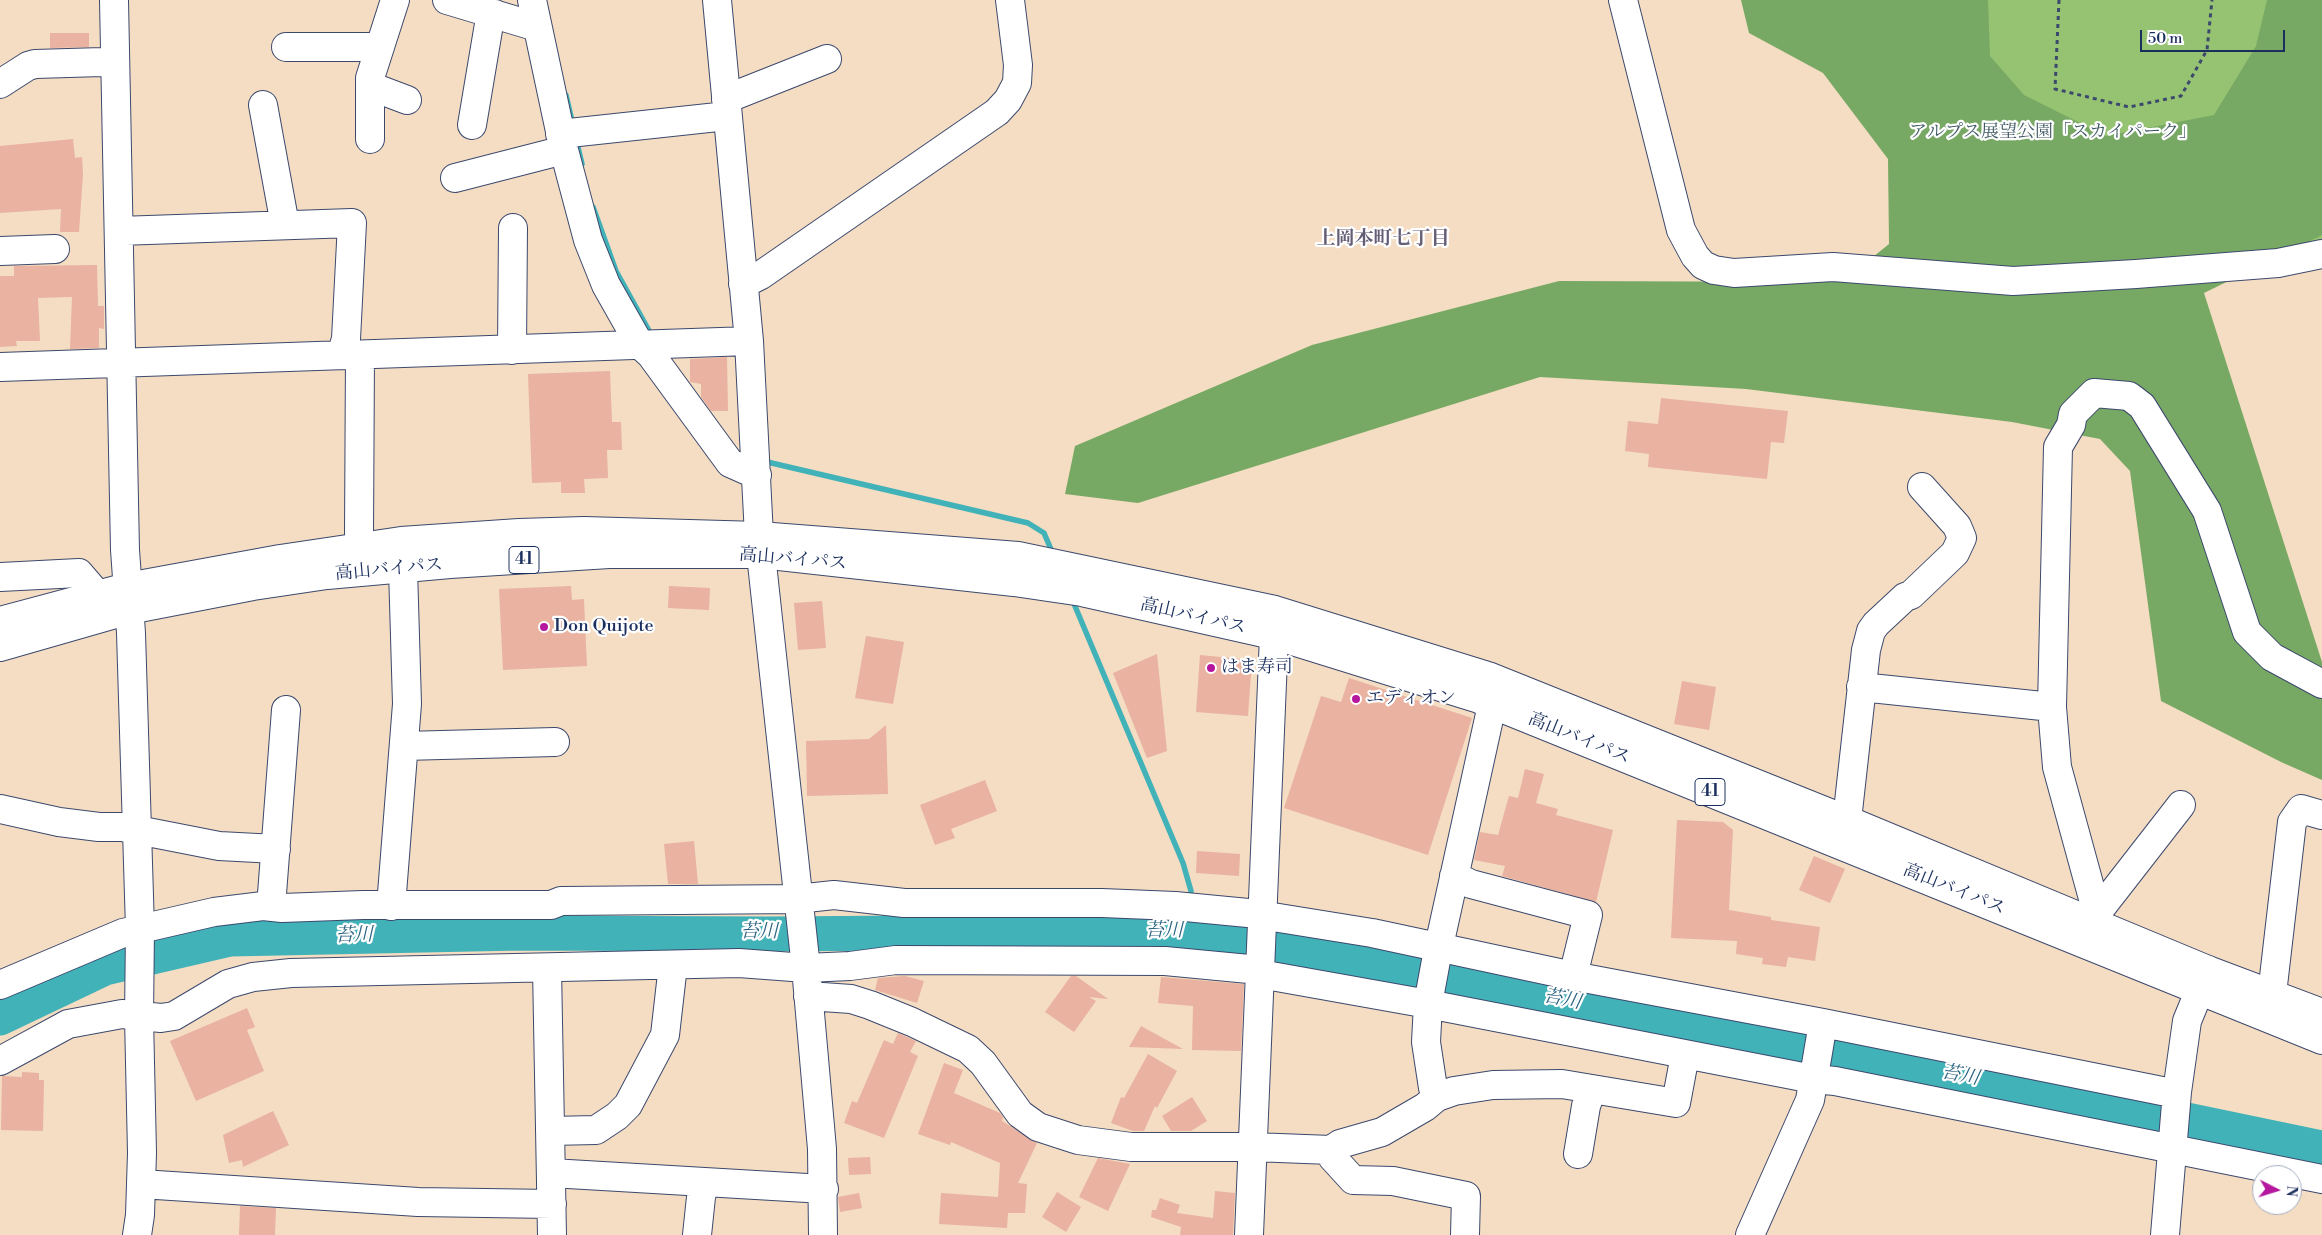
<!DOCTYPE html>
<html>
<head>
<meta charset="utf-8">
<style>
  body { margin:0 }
  #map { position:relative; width:2322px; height:1235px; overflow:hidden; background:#f4ddc2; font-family:"Libre Bodoni",serif }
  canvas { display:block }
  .north { position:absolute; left:2252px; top:1165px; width:50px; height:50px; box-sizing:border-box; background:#fff; border:1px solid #a4acbf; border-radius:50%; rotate:95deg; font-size:14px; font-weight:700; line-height:20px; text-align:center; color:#1b2f5e }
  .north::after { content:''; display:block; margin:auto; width:18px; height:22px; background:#b5179e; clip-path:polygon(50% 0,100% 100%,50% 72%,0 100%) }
  .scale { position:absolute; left:2140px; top:30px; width:145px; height:22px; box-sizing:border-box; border:2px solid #1b2f5e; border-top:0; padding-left:6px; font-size:15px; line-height:18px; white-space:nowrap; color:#1b2f5e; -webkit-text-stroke:4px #fff; paint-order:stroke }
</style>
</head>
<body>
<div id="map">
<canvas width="2322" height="1235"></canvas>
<div class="north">N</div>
<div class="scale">50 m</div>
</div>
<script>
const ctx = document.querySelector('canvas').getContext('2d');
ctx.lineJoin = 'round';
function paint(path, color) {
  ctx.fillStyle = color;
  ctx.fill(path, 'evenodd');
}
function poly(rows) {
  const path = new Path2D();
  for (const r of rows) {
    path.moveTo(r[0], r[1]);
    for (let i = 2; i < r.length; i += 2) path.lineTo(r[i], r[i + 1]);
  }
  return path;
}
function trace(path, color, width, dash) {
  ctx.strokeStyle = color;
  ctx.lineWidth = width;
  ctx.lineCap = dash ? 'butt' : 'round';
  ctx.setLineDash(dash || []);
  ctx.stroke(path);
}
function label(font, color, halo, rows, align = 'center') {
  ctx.font = font + ' "Libre Bodoni","Noto Serif JP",serif';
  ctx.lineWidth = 4.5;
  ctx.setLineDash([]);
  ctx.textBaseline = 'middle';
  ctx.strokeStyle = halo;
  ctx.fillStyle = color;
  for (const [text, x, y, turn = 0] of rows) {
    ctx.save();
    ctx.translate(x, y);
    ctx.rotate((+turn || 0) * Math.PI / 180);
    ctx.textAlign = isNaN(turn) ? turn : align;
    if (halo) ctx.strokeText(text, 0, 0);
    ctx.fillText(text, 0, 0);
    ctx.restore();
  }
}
paint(poly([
  [1946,0,2322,0,2322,240,2303,247,1941,60]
]), '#95c372');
paint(poly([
  [1741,0,1988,0,1990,56,2024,95,2106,136,2214,115,2256,46,2267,0,2322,0,2322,235,2204,293,2322,662,2322,780,2281,762,2161,701,2130,471,2100,439,2012,422,1746,389,1540,377,1138,503,1065,494,1075,446,1312,345,1559,281,1842,282,1889,244,1888,159,1823,73,1749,33]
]), '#78a964');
trace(poly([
  [566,95,573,125],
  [576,139,582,164],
  [593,207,616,271,652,336],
  [763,461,1028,523,1044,533,1053,554],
  [1072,599,1183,863,1191,891,1190,901],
  [1187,931,1188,916]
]), '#42b2b9', 5.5);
trace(poly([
  [0,1018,105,968,230,939,521,933,770,934,1187,931,1244,937,1288,951,1413,972,2100,1102,2322,1148]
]), '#42b2b9', 35);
paint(poly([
  [50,33,89,33,89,47,50,48],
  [73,139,75,158,82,157,83,174,79,232,60,232,61,209,0,213,0,146],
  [97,265,98,306,104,306,104,329,99,328,99,348,70,349,72,297,38,298,40,341,16,341,17,346,0,347,0,276,14,276,14,266],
  [727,357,728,411,711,411,701,397,701,384,690,382,690,359],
  [610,371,612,422,621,422,622,450,607,450,608,478,584,479,585,493,561,493,561,482,532,483,528,374],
  [1661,398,1788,411,1784,443,1771,442,1767,479,1648,467,1649,454,1625,451,1628,421,1658,424],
  [571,586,572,600,584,599,587,666,503,670,499,589],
  [669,586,710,588,709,610,668,608],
  [822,601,826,648,798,650,794,603],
  [866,636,904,642,893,704,855,698],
  [1157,654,1167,751,1147,758,1113,673],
  [1200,655,1252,660,1248,716,1196,712],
  [1349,678,1472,718,1428,855,1284,808,1321,696,1341,702],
  [1682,681,1716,687,1709,730,1674,724],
  [886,725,888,794,807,796,806,741,869,739],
  [1525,769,1544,774,1536,803,1558,809,1556,815,1613,830,1596,902,1502,876,1505,866,1474,860,1480,832,1498,835,1509,796,1518,798],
  [985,780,997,811,951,829,955,838,935,845,920,805],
  [1677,820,1723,822,1733,830,1729,910,1771,917,1771,920,1820,927,1815,961,1788,957,1786,967,1762,964,1763,958,1736,954,1737,941,1671,938],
  [694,841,698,884,668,884,664,844],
  [1197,851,1240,854,1239,876,1196,873],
  [1814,856,1845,869,1830,903,1799,890],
  [905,976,924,981,917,1003,875,990,878,978],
  [1071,976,1076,976,1108,999,1089,997,1096,1001,1074,1032,1045,1012],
  [1161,977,1244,984,1241,1051,1192,1050,1193,1006,1158,1003],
  [247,1008,255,1027,247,1030,264,1071,196,1101,170,1041],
  [1141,1026,1183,1049,1129,1047],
  [898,1033,916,1041,910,1052,918,1056,884,1138,844,1123,852,1101,857,1103,884,1040,893,1044],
  [1148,1054,1177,1071,1157,1108,1155,1106,1144,1131,1133,1131,1111,1123,1121,1097,1124,1098],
  [944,1063,963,1070,954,1093,1000,1113,1003,1117,1002,1121,1037,1143,1018,1183,1027,1184,1025,1213,1008,1213,1007,1228,939,1224,941,1193,998,1197,1000,1163,951,1142,950,1145,918,1134],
  [22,1072,39,1073,39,1080,44,1080,43,1131,1,1130,2,1076,22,1077],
  [1192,1097,1207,1121,1191,1131,1171,1131,1162,1116],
  [273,1111,289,1145,243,1167,242,1160,229,1163,223,1135],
  [870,1157,871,1174,849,1175,848,1158],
  [1098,1158,1130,1164,1108,1211,1079,1197],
  [1215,1191,1235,1193,1233,1235,1180,1235,1181,1227,1151,1217,1152,1210,1156,1210,1160,1198,1180,1205,1177,1213,1213,1218],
  [1057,1192,1081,1207,1066,1232,1042,1217],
  [859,1193,862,1208,840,1212,838,1197],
  [240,1206,276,1208,275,1235,239,1235]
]), '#e9b2a1');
const minor = poly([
  [114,0,125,550,131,633,140,929,139,1017,142,1153,140,1215,137,1235],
  [447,0,537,27],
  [532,0,564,150,588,240,606,285,640,345,651,355,730,463,757,475],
  [717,0,749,341,759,536,806,968,822,1149,823,1235],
  [1623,0,1681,230,1695,256,1703,265,1714,270,1734,273,1833,267,2013,281,2136,274,2278,263,2322,254],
  [286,47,380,47],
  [0,84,28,66,35,64,102,62],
  [370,86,407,100],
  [726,99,827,59],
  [263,105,285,225],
  [472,125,489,24,495,14],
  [560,134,727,116],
  [370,139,370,78,395,0],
  [455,178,564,150],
  [119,231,352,223,346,339,341,355],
  [0,251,55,249],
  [743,284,761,275,997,112,1008,100,1017,83,1018,65,1010,0],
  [512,350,513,228],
  [0,367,749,341],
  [359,533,360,355],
  [0,577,79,573,97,594],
  [1861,687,2052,707],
  [404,746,555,742],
  [0,809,59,822,99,827,122,827,219,846,276,849],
  [1847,820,1866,650,1871,631,1876,624,1905,597,1911,595,1955,553,1962,538,1957,526,1922,487],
  [1454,876,1471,884,1588,915,1573,976],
  [391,906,407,704,403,569],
  [271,907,286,710],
  [2097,913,2181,805],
  [2092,923,2097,913,2057,767,2052,707,2058,447,2071,425,2073,414,2094,393,2129,396,2142,406,2207,511,2247,632,2272,657,2322,684],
  [547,968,552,1235],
  [0,985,123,933,214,912,263,906,282,908,363,905,551,905,561,901,797,899,834,895,904,903,1102,903,1175,906,1248,913,1372,933,1573,976,1823,1023,2162,1091,2177,1092],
  [2272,994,2292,822,2301,809,2322,815],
  [808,996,851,999,870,1005,912,1022,968,1049,983,1063,1020,1114,1038,1127,1078,1140,1131,1147,1253,1147,1331,1150,1340,1144,1382,1132,1425,1107,1437,1097,1454,1091,1493,1085,1562,1084,1676,1103,1685,1055],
  [0,1061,68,1024,122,1014,161,1018,174,1016,228,984,253,977,291,973,739,963,806,968,850,966,896,960,1165,961,1249,969,1260,974,1428,1004,1813,1079,1835,1081,2322,1179],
  [1433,1088,1426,1042,1428,1004,1437,955,1492,705],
  [550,1131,596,1130,617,1116,628,1105,665,1035,673,965],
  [1331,1150,1332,1157,1353,1180,1393,1181,1466,1196,1465,1235],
  [1578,1154,1586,1106,1592,1089],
  [551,1173,824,1189],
  [141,1184,418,1202,552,1204],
  [697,1235,701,1197,705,1182],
  [1249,1235,1275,611],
  [1750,1235,1810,1100,1823,1023],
  [2165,1235,2177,1092,2187,1021,2208,970]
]);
const highway = poly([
  [0,621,127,587,280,559,401,541,519,533,584,531,759,536,1018,556,1275,610,1488,676,1847,820,2208,970,2322,1013],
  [0,647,129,610,253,586,327,575,450,564,609,554,761,554,1014,582,1082,592,1273,635,1479,699,2322,1040]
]);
trace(minor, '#3c496d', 30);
trace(highway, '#3c496d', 30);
trace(poly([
  [2059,0,2055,89,2129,107,2181,96,2207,50,2212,0]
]), '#3c496d', 3, [4, 4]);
trace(minor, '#fff', 28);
trace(highway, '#fff', 28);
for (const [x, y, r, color] of [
  [544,627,5,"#b5179e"],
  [1211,668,5,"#b5179e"],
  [1356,699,5,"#b5179e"]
]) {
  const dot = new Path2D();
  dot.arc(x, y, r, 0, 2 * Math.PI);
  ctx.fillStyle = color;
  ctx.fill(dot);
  trace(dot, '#fff', 2);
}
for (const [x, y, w] of [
  [524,560,30],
  [1710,792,30]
]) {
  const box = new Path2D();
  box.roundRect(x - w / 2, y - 13.5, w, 27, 4);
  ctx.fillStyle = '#fff';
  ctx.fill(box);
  trace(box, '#1b2f5e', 1);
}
label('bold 16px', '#1b2f5e', null, [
  ["41",524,560],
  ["41",1710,792]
]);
label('18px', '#405b64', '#fff', [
  ["アルプス展望公園「スカイパーク」",2053,133]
]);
label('18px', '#1b2f5e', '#fff', [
  ["高山バイパス",793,560,5],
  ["高山バイパス",389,570,-5],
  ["高山バイパス",1193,617,13],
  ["高山バイパス",1579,739,22],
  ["高山バイパス",1954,890,22]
]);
label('18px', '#1b2f5e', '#fff', [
  ["Don Quijote",554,627],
  ["はま寿司",1221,668],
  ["エディオン",1366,699]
], 'left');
label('bold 19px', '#635d75', '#fff', [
  ["上岡本町七丁目",1383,239]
]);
label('italic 19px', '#2b6382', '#fff', [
  ["苔川",1164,931],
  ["苔川",759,932],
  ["苔川",354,936,-1],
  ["苔川",1562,1000,11],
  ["苔川",1960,1076,11]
]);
</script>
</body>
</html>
